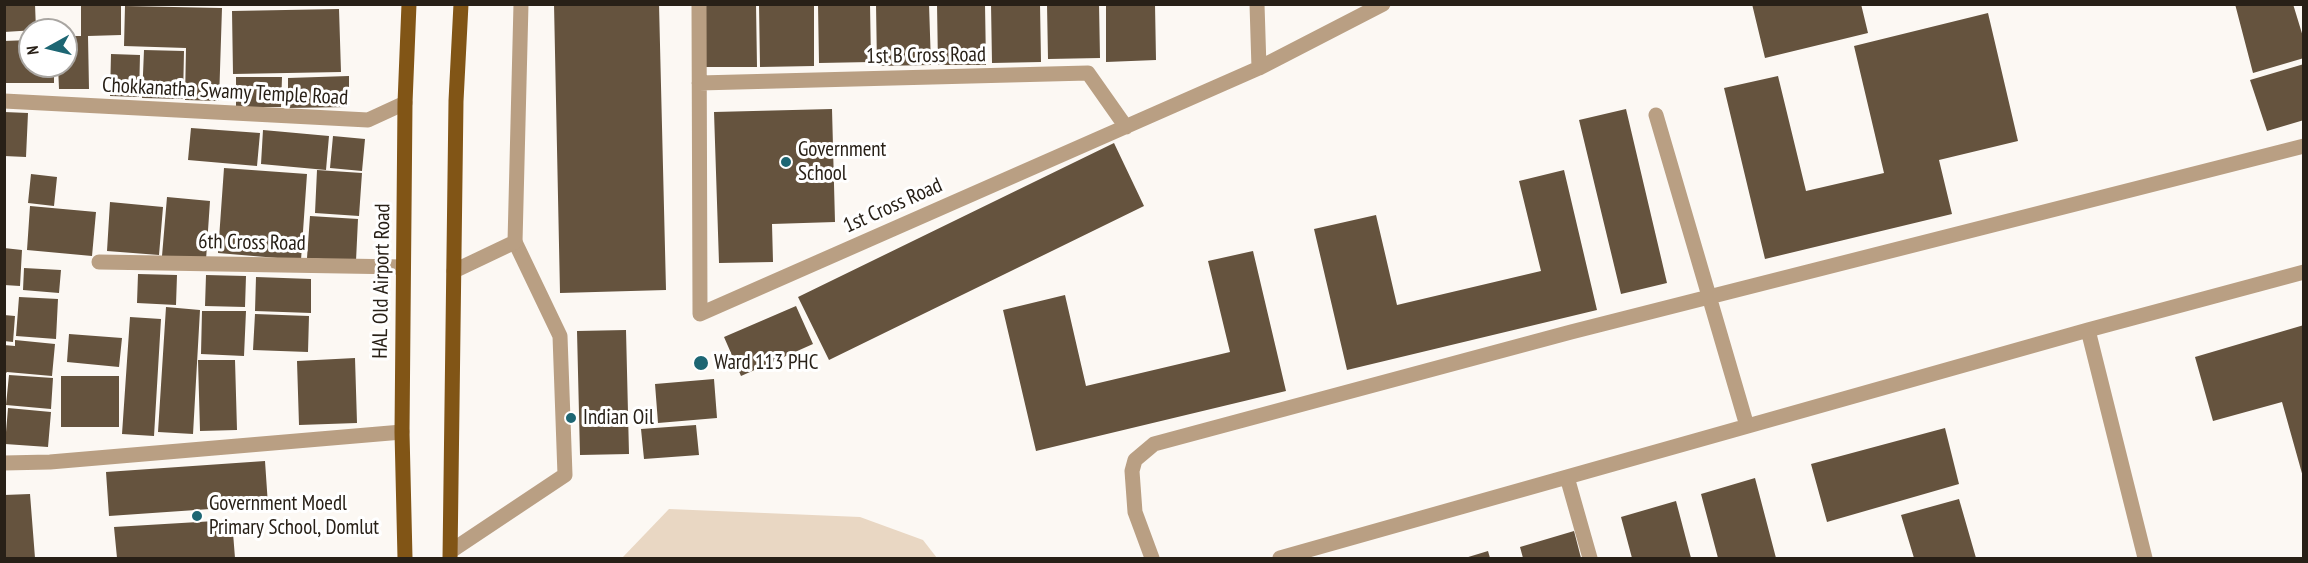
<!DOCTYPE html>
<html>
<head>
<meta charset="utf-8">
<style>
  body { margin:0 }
  #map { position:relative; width:2308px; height:563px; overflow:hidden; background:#fcf8f3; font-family:"PT Sans Narrow",sans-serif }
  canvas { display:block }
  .frame { position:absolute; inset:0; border:6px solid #282017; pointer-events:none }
  .north { position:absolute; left:18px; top:18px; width:60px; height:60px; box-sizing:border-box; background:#fff; border:2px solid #a9a6a2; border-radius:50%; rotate:262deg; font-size:16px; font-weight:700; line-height:24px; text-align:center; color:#282017 }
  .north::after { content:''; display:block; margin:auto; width:21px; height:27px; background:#1d6673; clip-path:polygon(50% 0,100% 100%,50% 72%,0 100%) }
</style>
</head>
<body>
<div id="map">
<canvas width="2308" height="563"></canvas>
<div class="frame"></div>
<div class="north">N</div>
</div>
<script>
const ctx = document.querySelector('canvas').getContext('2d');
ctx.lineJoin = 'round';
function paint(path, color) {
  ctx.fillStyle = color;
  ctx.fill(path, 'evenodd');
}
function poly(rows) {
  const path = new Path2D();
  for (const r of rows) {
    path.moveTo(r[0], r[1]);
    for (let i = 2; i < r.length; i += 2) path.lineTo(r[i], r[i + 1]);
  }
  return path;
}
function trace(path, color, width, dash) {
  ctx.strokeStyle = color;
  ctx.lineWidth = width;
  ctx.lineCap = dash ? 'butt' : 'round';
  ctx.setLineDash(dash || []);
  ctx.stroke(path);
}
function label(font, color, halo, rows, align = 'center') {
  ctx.font = font + ' "PT Sans Narrow",sans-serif';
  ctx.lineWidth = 6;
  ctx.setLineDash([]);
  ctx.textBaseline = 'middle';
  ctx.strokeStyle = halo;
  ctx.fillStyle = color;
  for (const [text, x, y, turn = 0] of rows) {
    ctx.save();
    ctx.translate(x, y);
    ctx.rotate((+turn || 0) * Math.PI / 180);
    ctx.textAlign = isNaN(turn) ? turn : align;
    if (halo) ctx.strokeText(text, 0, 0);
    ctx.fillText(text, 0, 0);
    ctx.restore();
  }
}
paint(poly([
  [669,509,860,517,923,540,937,558,622,558]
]), '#e9d7c3');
paint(poly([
  [4,4,35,4,36,30,4,32],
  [554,4,659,4,666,290,560,293],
  [703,4,756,4,757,67,703,67],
  [759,4,814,4,814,66,760,67],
  [818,4,870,4,871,62,819,63],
  [876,4,929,4,931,65,877,66],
  [937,4,985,4,986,65,938,65],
  [991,4,1040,4,1041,62,992,63],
  [1047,4,1099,4,1100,58,1048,59],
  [1106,4,1155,4,1156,60,1106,62],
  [1752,4,1861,4,1868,33,1765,58],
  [2235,4,2293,4,2304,40,2304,58,2253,73],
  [81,6,121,6,121,35,88,36,89,89,59,89,58,66,66,66,66,36,81,36],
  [125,6,222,8,219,101,185,100,186,48,124,46],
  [339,9,341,72,233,74,232,11],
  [1988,13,2018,141,1939,160,1952,214,1765,259,1724,88,1778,76,1806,191,1884,173,1854,46],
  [30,40,30,66,54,66,54,83,4,83,4,41],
  [144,50,184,51,183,99,142,98],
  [111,54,140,55,139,97,110,96],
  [2304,64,2304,120,2267,131,2250,80],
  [349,76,349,107,288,108,288,78],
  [236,77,282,77,281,107,236,107],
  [832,109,835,222,772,224,773,262,719,263,714,112],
  [1626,109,1667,283,1621,294,1579,120],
  [4,112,28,113,26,157,4,156],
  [191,128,260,133,257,166,188,160],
  [263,130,329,136,326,170,261,164],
  [333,136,365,139,362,171,330,168],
  [1114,143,1144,206,829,360,798,297],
  [224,168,307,174,301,260,218,253],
  [317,170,362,173,359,216,315,213],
  [1564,170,1597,310,1347,370,1314,229,1376,215,1397,305,1541,271,1519,181],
  [31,174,57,177,54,206,28,203],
  [167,197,210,201,206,260,162,256],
  [110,202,163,207,159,255,107,251],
  [30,206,96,212,92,256,27,250],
  [310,216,358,219,356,261,307,258],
  [4,248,22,250,20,286,4,285],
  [1253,251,1286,391,1036,451,1003,310,1065,295,1086,386,1230,352,1208,261],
  [24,268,61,270,59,293,23,290],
  [138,274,177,275,176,305,137,303],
  [206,275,246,276,245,307,205,306],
  [256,277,311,279,311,313,255,311],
  [19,297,58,299,56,339,16,336],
  [796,306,813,344,741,376,724,337],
  [166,307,200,310,193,434,158,432],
  [202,311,246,311,244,356,201,354],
  [255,314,309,316,308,352,253,350],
  [4,315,15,316,13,342,4,341],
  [130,317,161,319,154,436,122,434],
  [2304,325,2304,477,2303,477,2282,402,2213,421,2195,357],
  [626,330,629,454,580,455,577,331],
  [69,334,122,338,119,367,67,362],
  [15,340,55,344,52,376,7,372,4,375,4,345,15,346],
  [355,358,357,423,299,425,297,361],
  [198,360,235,360,237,430,200,431],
  [9,375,53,378,51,409,6,405],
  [61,376,119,376,119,427,61,427],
  [714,379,717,418,658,423,655,384],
  [8,408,51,412,48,447,5,444],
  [696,425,699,455,644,459,641,429],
  [1945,428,1959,484,1827,522,1811,464],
  [265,461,268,505,109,516,106,472],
  [1755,478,1776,558,1718,558,1701,494],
  [30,494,35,558,4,558,4,495],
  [1959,499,1976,558,1914,558,1901,515],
  [1676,501,1691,558,1632,558,1621,517],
  [232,520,235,558,117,558,114,527],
  [1574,531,1581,558,1523,558,1520,547],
  [1488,551,1490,558,1465,558]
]), '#65533e');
trace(poly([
  [1656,115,1747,426],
  [2088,330,2145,558],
  [1567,477,1590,558],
  [451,551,565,475,560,336,515,242],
  [1152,558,1135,512,1132,471,1135,460,1154,444,1571,332,2304,146],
  [1280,558,2088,330,2304,272]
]), '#b99f83', 15);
trace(poly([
  [699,4,700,314,1259,68,1383,4],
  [1257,4,1259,68],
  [699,83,1088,73,1126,127],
  [4,101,368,120,405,103],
  [99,262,403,267],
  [454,271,515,242,521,4],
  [4,463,50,462,402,432]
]), '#b99f83', 15);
trace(poly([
  [405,558,402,432,405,103,409,4],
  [450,558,456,101,461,4]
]), '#815516', 15);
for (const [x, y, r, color] of [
  [786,162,6,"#1d6673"],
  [701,363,8,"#1d6673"],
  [571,418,6,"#1d6673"],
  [197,516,6,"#1d6673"]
]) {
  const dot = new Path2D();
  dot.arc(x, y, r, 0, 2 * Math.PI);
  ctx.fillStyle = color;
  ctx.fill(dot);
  trace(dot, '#fff', 2);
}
label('21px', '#282017', '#fff', [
  ["1st B Cross Road",926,56,-1],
  ["Chokkanatha Swamy Temple Road",225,92,3],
  ["1st Cross Road",893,206,-24],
  ["6th Cross Road",252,243,1],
  ["HAL Old Airport Road",382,281,-89]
]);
label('21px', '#282017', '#fff', [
  ["Government",798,150],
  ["School",798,174],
  ["Ward 113 PHC",714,363],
  ["Indian Oil",583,418],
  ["Government Moedl",209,504],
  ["Primary School, Domlut",209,528]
], 'left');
</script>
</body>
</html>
